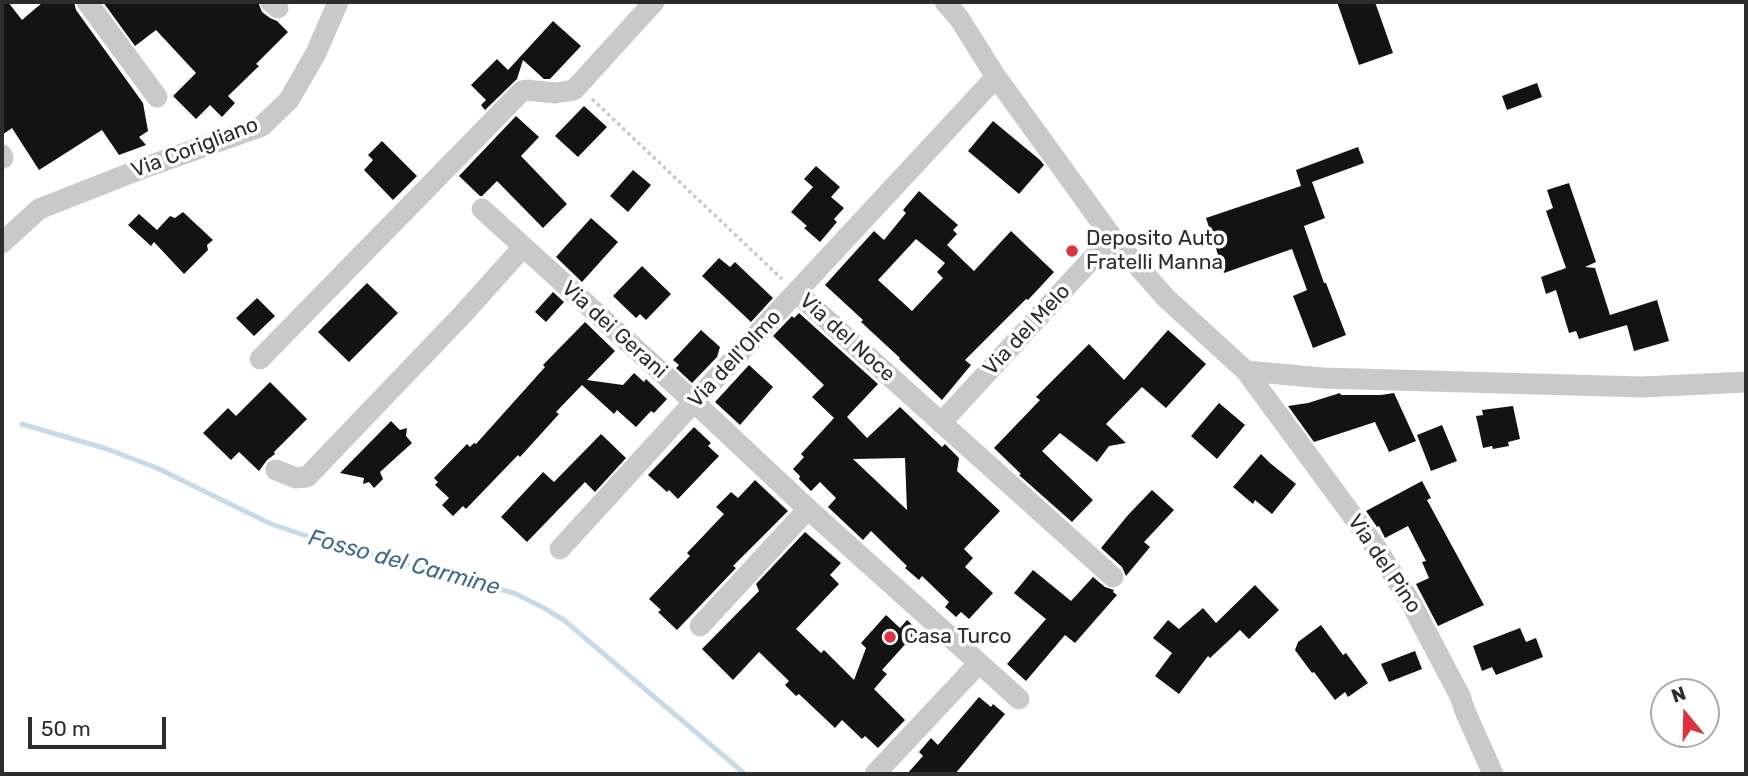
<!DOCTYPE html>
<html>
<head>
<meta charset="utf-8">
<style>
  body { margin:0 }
  #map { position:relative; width:1748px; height:776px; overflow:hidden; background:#fff; font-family:Rubik,sans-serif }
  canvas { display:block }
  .frame { position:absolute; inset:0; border:4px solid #2c2c2c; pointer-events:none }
  .north { position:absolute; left:1650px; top:678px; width:70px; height:70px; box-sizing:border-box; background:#fff; border:2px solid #ababab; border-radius:50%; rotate:341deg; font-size:19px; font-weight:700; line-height:28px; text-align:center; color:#2c2c2c }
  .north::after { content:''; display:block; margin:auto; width:24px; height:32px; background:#e0313e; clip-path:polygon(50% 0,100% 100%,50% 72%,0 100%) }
  .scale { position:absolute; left:28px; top:717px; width:138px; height:32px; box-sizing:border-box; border:4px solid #2c2c2c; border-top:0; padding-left:9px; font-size:21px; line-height:24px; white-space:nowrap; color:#2c2c2c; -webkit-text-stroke:5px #fff; paint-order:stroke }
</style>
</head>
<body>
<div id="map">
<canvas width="1748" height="776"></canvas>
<div class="frame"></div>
<div class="north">N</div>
<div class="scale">50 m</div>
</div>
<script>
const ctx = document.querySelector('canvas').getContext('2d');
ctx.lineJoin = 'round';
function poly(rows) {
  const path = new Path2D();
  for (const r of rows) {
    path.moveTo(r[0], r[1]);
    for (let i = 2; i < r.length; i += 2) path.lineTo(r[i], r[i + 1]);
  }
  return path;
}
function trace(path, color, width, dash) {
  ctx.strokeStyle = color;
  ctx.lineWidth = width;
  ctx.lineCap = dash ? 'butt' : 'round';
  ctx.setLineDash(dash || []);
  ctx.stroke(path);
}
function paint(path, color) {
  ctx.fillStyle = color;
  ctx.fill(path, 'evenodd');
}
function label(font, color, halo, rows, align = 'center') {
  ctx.font = font + ' Rubik,sans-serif';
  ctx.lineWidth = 7;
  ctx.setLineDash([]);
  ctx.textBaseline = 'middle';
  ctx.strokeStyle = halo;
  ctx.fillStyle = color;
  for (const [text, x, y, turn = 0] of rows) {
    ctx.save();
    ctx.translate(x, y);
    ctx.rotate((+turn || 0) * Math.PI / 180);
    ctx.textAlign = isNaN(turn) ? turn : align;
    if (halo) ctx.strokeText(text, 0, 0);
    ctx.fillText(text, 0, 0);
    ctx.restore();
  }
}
trace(poly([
  [22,424,107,449,157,468,271,524,328,543,514,593,544,608,565,621,745,774]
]), '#c5dbe9', 5);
paint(poly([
  [2,2,8,2,22,20,43,2,74,2,76,10,143,103,148,131,139,137,146,145,119,155,102,130,39,170,12,128,2,135],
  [103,2,258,2,262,12,270,18,277,21,288,32,256,64,259,66,228,96,235,103,222,117,210,105,196,119,173,96,196,73,156,30,135,46],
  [1337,2,1375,2,1393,53,1359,65],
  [553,21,581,46,550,79,544,79,523,60,517,79,485,110,481,105,486,100,471,85,497,59,508,70],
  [1537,83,1542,97,1507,110,1502,96],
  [584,106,607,127,578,157,555,136],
  [516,116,539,137,521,156,567,204,543,228,497,181,482,196,480,196,459,176],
  [993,121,1040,160,1044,165,1019,194,968,151],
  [382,141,417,176,393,200,364,170,373,160,368,155],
  [1358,147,1364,163,1312,182,1325,218,1304,226,1324,283,1326,283,1346,335,1313,348,1293,296,1307,290,1292,249,1224,273,1206,218,1301,186,1296,170],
  [816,166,840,187,831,197,844,208,834,219,837,222,820,242,804,228,807,226,791,212,813,187,804,179],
  [633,170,651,185,628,212,610,196],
  [1569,183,1596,262,1585,267,1595,268,1610,315,1657,300,1669,341,1634,351,1627,325,1579,339,1576,331,1569,333,1556,290,1546,294,1541,277,1566,268,1546,211,1553,208,1547,190],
  [919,191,958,225,953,230,957,234,947,245,974,271,1011,231,1054,272,1028,300,1026,299,965,360,971,365,942,400,899,359,900,358,861,322,863,320,825,285,874,231,884,240,906,213,903,210],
  [916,239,945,263,937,272,943,278,912,311,878,280],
  [183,212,213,240,207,245,208,250,184,274,154,242,151,246,128,225,139,214,157,230,170,216,175,218],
  [591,218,618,242,582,282,556,257],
  [719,258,730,267,735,262,773,298,751,322,702,276],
  [642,266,671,294,646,320,640,314,636,318,613,296],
  [367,283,398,313,349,362,318,332],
  [553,292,564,302,546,322,535,312],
  [257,298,275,316,254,336,236,318],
  [799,313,878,384,847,417,867,438,900,407,942,447,945,444,959,458,957,471,1000,511,964,549,973,558,965,567,993,593,969,619,961,612,956,617,945,607,949,602,922,576,919,580,905,568,907,566,871,531,863,540,828,507,836,498,820,482,811,491,799,479,800,476,793,469,804,457,801,454,834,418,812,397,824,385,773,336,792,316,794,318],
  [905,458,907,510,853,459],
  [585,322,615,351,587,380,623,385,634,373,644,382,646,379,667,399,654,413,651,411,636,427,617,410,614,414,582,385,556,412,559,414,520,457,518,455,466,509,463,506,453,516,442,505,449,498,435,485,438,482,434,478,467,444,470,447,474,443,476,444,545,367,543,365],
  [701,330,720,347,717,357,692,383,676,368,679,365,673,360],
  [1168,330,1206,364,1166,408,1142,387,1106,424,1126,443,1109,446,1097,462,1060,433,1042,451,1093,500,1072,522,1019,475,1021,474,994,448,1040,400,1036,397,1089,344,1124,380],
  [749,365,773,387,740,425,715,402],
  [270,382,307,419,274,452,275,454,267,460,259,471,239,452,231,460,203,433,228,408,236,416],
  [1340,393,1341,395,1381,395,1394,393,1416,441,1389,452,1375,422,1314,442,1288,406,1308,403],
  [1219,403,1245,425,1217,459,1191,436],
  [1513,406,1520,439,1508,442,1509,446,1493,449,1492,446,1483,448,1476,416,1483,415,1482,410],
  [391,421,400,430,407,428,406,436,412,443,380,472,383,479,374,488,369,482,363,484,364,478,340,473],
  [1442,425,1457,461,1431,471,1417,435],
  [694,427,711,443,708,446,719,456,678,499,669,490,667,492,648,475],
  [601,434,626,458,595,492,585,482,527,542,501,517,543,472,554,482],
  [1261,454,1270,463,1296,484,1272,514,1255,500,1253,504,1233,487],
  [755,480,788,511,733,566,736,568,677,630,658,612,661,610,649,599,690,556,687,553,724,514,716,507,731,492,738,498],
  [1422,481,1431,498,1427,500,1484,605,1438,626,1416,584,1429,578,1422,562,1426,561,1408,526,1385,538,1379,526,1377,527,1366,511],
  [1152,490,1174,510,1144,542,1150,547,1126,576,1122,567,1101,548,1128,515],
  [805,532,841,563,830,575,839,584,796,629,821,653,824,650,854,680,866,648,861,643,886,615,900,628,907,620,918,630,882,670,887,674,874,689,905,720,878,748,865,736,862,739,842,720,835,728,799,694,796,696,785,685,789,681,759,652,733,680,702,649,759,591,756,584],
  [1033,570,1071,601,1093,577,1105,587,1114,590,1113,592,1117,595,1075,643,1065,635,1026,681,1007,664,1046,619,1014,593],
  [1255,585,1279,610,1249,639,1240,630,1210,658,1208,656,1179,694,1155,676,1172,653,1153,638,1168,620,1179,629,1203,608,1216,623],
  [1321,625,1343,655,1346,653,1368,683,1348,697,1345,692,1335,700,1314,672,1312,673,1295,650,1298,642],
  [1520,628,1526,642,1536,638,1543,657,1496,675,1492,667,1482,671,1473,646],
  [1415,651,1422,669,1389,682,1381,664],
  [979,697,991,707,993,704,1005,714,955,774,907,774,923,756,919,752,931,738,938,745]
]), '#131313');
trace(poly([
  [592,99,782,279]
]), '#c9c9c9', 3.5, [3.5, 3.5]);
trace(poly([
  [87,2,157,97],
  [271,2,278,8],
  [945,2,959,18,996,77,1112,237,1166,298,1246,371,1323,378,1642,387,1746,382],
  [2,155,3,158],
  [482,209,694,402,808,509,1019,699],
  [2,243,39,209,146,167,262,126,289,100,316,53,338,2],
  [796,292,1113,577],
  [260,359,522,91,526,90,556,93,574,90,654,2],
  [1246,371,1377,549,1411,603,1460,696,1465,711,1493,774],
  [941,423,1112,237],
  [276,470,296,478,307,477,464,313,523,247],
  [560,549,694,402,996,77],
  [700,626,808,509],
  [875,774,979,663]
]), '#c9c9c9', 21);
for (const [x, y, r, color] of [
  [1072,251,7,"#e0313e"],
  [890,637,7,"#e0313e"]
]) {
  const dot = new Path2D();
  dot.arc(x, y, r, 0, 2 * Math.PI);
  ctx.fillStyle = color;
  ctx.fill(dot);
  trace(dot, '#fff', 2.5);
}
label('21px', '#2c2c2c', '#fff', [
  ["Via Corigliano",195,148,-21],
  ["Via dei Gerani",614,330,42],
  ["Via del Melo",1027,330,-47],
  ["Via del Noce",847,338,42],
  ["Via dell'Olmo",735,359,-47],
  ["Via del Pino",1384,564,56]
]);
label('21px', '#2c2c2c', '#fff', [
  ["Deposito Auto",1086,239],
  ["Fratelli Manna",1086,263],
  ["Casa Turco",904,637]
], 'left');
label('italic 23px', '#3d6d8b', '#fff', [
  ["Fosso del Carmine",404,563,15]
]);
</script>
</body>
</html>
